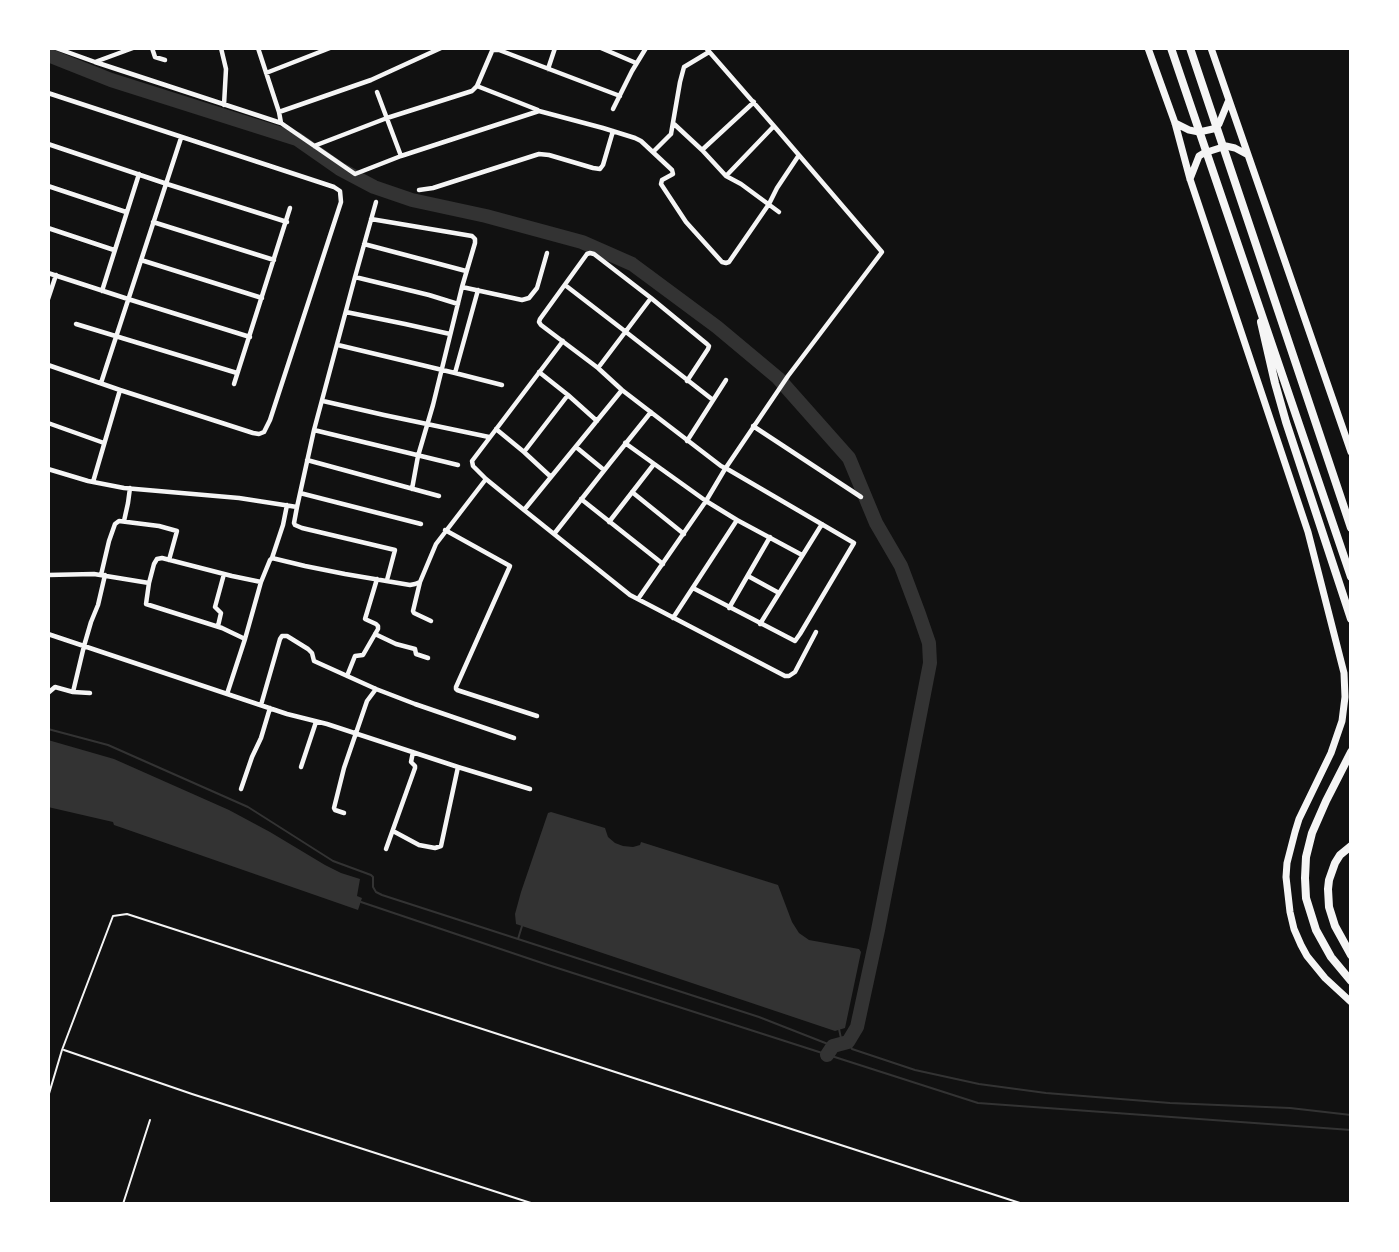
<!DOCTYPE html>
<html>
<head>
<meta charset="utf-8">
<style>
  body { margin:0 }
  #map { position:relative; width:1399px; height:1252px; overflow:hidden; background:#111; font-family:"Varela Round",sans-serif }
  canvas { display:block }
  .frame { position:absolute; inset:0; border:50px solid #fff; pointer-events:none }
</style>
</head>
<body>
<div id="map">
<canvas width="1399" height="1252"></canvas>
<div class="frame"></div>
</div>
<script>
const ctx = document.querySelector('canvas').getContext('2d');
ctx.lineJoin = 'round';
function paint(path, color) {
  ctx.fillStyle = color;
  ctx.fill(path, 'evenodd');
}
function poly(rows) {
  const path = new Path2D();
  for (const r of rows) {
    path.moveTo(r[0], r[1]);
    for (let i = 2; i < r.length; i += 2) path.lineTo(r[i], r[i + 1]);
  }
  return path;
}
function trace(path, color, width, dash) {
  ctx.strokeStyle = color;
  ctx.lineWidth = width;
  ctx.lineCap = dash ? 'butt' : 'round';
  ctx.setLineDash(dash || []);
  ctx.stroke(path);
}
paint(poly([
  [48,740,114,759,229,810,270,832,325,865,341,873,360,879,357,896,362,898,358,910,114,825,113,822,48,807],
  [551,812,605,828,608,837,615,843,623,846,633,847,640,845,641,842,778,885,792,922,799,933,809,940,859,949,861,952,845,1028,835,1031,516,924,515,914,521,892,548,813]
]), '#333');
trace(poly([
  [48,729,108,745,248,807,333,861,371,875,373,877,373,887,376,892,382,895,759,1017,833,1046],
  [361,902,548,965,978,1103,1351,1130],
  [518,939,522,926],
  [839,1029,842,1043],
  [848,1042,852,1049,915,1070,979,1084,1046,1093,1170,1103,1290,1108,1351,1115]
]), '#333', 2);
trace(poly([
  [48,55,111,80,297,139,340,169,374,187,412,200,486,216,582,242,632,264,717,327,778,378,849,458,876,523,901,566,919,614,929,643,930,663,878,930,857,1027,848,1042,833,1046,827,1055]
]), '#333', 14);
trace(poly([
  [64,1050,192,1094,534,1204],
  [48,1097,62,1050,113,916,127,914,1023,1204],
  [123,1204,150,1120]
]), '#f5f5f5', 2);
trace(poly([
  [56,48,95,62,281,123,355,174,401,156,539,111,603,128,635,138,641,141,672,170,673,174,662,180,661,184,686,222,722,262,726,263,729,262,769,204,777,188,799,155],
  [152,48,155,57,165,60],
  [221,48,226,69,224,105],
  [258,48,279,112,281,123],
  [601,48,636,63],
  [95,62,133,48],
  [548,69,555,48],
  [266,73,330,48],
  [477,86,538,110],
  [377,92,401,156],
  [48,93,334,187,340,191,341,202,270,420,264,432,259,434,253,433,120,390,48,365],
  [613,109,632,71,646,48],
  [279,112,371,80,441,48],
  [673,123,702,150,726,176,741,184,779,212],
  [48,144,167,184,287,222],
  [314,146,387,118,472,91,477,86,492,51,494,50,499,50,620,96],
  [702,150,754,102],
  [653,152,671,134,680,82,684,67,709,52],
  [726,176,774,126],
  [48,186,126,212],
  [419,190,433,188,539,154,549,155,593,168,600,169,603,165,613,131],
  [376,202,355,277,314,430,297,507,294,523,295,525,302,528,395,550,387,580],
  [371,219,472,236,475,239,475,243,462,287,433,405,418,456,412,489],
  [153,222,274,260],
  [48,228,114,250],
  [364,244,466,271],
  [141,260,262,298],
  [48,273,128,299,250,337],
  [355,277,429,295,458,304],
  [565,285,626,332,713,400],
  [462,287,522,300,529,298,537,288,547,253],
  [478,290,455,373,502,385],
  [102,291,139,174],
  [48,299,56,275],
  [346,312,405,324,450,334],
  [76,324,237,373],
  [563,341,472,461,473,466,486,479,524,510,630,595,785,676,789,676,795,672,816,632],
  [338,345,455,373],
  [598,368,651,298],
  [539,372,568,395,597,421],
  [687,381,708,349,709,346,707,344,651,298,594,254,590,253,587,254,540,319,539,322,541,325,598,368,622,390,721,466,729,470,854,543,800,634,795,641,693,588],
  [101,383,181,138],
  [234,384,290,208],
  [323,401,384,415,489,437],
  [48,423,104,443],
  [753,426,861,497],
  [496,429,524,452,551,477],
  [314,430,458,465],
  [687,441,726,380],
  [625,443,706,501,737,520,802,555],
  [576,447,604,470],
  [524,452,568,395],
  [307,460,439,496],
  [48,469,88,481,124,488,239,498,297,507],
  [93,482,120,390],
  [632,492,684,534],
  [300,493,421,524],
  [581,499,663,564],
  [524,510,622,390],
  [124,521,128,503,130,488],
  [609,522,654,464],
  [445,530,510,566,456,687,456,689,457,690,537,716],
  [554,534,610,463,651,412],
  [272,558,283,525,287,505],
  [48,575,94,574,149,583,154,564,157,559,162,558,232,576,261,582,270,560,272,558,305,566,345,574,410,585,415,584,420,582,436,544,486,479],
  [101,575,109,541,115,524,119,521,159,526,177,531,169,560],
  [748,576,779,593],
  [420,582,413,611,414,613,431,621],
  [149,583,146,604,222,628,245,639],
  [638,599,706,501,725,469,788,376,882,252,774,126,706,48],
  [729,608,770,537],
  [673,618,737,520],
  [760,624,822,524],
  [218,626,221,613,215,607,224,574],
  [48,634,287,714,327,724,458,767,441,846,435,848,419,845,393,831],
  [375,634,396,644,415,649,416,654,428,658],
  [347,676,355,656,363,655,378,629,378,626,376,624,365,619,377,579],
  [73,692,84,646,91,622,98,605,105,575],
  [48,693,55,687,73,692,90,693],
  [227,694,245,639,261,582],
  [261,705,280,639,282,636,287,636,308,649,312,653,314,661,376,689,415,704,514,738],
  [301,767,316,722],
  [458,767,530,789],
  [241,789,252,757,261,738,270,708],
  [344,813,335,810,334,808,344,768,367,701,376,689],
  [386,849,415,768,415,766,411,762,413,752]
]), '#f5f5f5', 4.5);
trace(poly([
  [1148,48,1175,123,1190,179,1308,532,1344,673,1345,697,1342,721,1331,753,1299,819,1295,832,1287,863,1286,877,1290,912,1294,929,1301,945,1307,956,1325,978,1351,1002],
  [1211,48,1351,452],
  [1175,123,1189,130,1199,132,1213,129,1219,124,1228,102],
  [1190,179,1199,156,1204,153,1226,146,1235,148,1248,155]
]), '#f5f5f5', 7);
trace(poly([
  [1171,48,1351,577],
  [1190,48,1351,528],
  [1261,322,1275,383,1286,422,1351,619],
  [1351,752,1326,801,1312,833,1306,857,1305,878,1306,898,1316,930,1331,957,1351,981],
  [1351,846,1340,855,1335,863,1329,880,1328,889,1329,907,1335,926,1351,955]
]), '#f5f5f5', 8);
</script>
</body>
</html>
